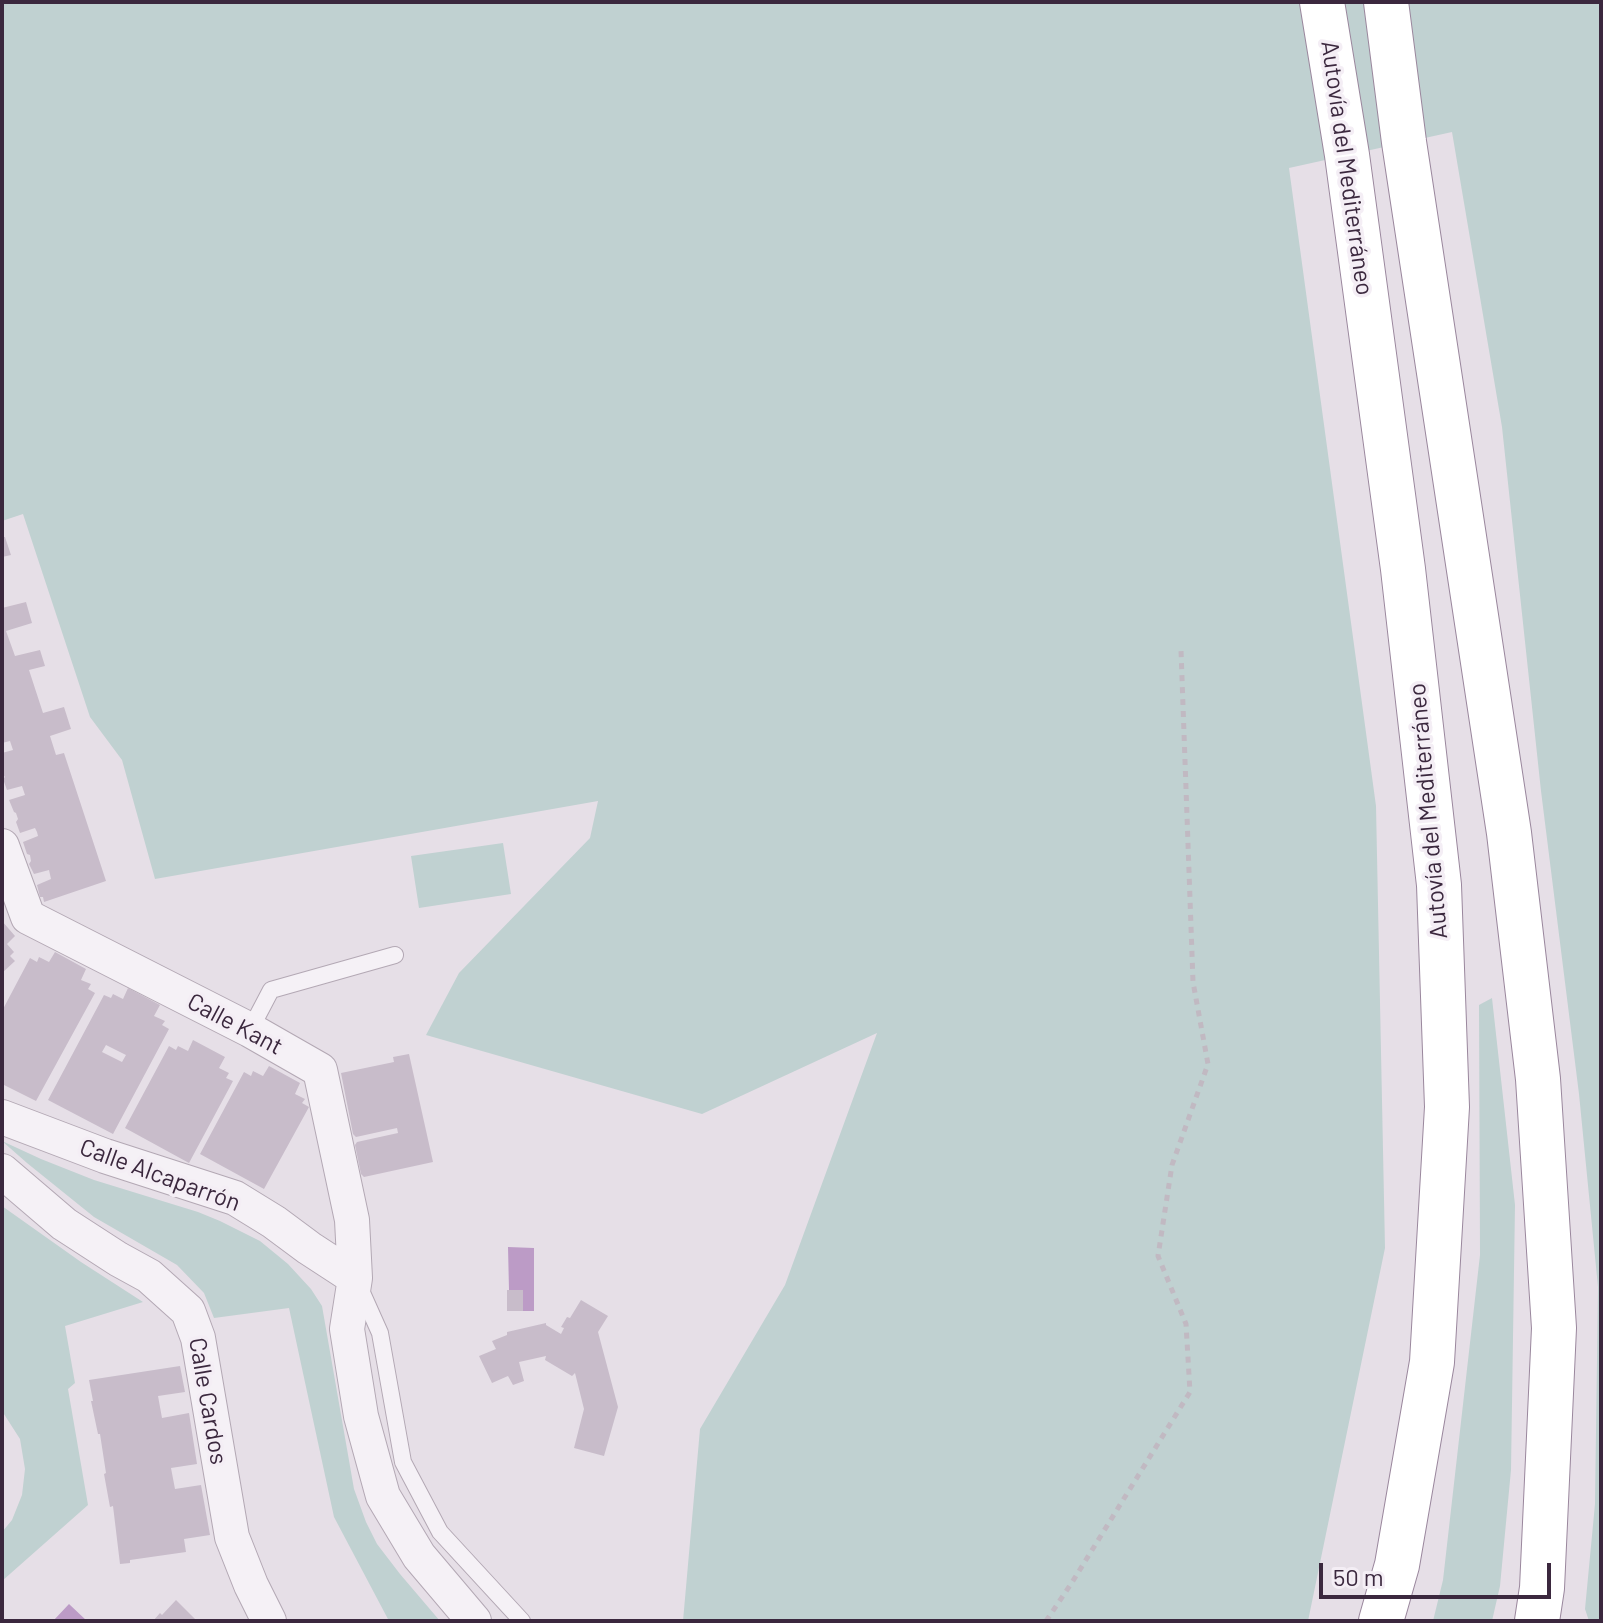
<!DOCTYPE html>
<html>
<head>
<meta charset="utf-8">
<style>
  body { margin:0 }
  #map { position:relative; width:1603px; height:1623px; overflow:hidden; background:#e6dfe7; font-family:Barlow,sans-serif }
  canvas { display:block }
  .frame { position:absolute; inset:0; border:4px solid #3b283e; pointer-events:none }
  .scale { position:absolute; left:1319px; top:1563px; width:232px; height:36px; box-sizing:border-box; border:4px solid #3b283e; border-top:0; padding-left:10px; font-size:24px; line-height:28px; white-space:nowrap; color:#3b283e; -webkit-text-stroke:6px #f4eef5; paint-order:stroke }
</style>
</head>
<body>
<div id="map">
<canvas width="1603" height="1623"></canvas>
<div class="frame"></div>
<div class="scale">50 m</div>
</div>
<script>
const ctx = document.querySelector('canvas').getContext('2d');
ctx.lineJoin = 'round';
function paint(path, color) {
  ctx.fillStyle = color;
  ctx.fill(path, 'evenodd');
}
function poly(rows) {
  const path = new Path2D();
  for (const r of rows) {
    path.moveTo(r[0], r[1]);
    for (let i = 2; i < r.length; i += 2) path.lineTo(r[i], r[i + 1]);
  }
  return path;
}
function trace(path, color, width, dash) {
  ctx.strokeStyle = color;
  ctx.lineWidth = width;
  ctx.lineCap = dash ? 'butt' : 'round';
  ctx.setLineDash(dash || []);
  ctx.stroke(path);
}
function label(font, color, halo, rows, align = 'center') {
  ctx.font = font + ' Barlow,sans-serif';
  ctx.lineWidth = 7;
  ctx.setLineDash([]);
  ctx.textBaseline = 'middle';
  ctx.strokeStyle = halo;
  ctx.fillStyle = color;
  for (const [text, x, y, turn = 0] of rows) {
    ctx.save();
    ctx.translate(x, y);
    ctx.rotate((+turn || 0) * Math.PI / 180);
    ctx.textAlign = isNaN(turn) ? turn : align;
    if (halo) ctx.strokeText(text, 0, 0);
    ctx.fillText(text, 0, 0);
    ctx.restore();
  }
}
paint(poly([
  [2,2,1601,2,1601,1621,1589,1621,1585,1609,1595,1504,1598,1287,1579,1094,1541,791,1502,427,1452,132,1289,168,1376,806,1385,1248,1308,1621,683,1621,700,1429,785,1285,877,1033,702,1114,426,1035,459,973,590,838,598,801,155,879,122,760,90,717,23,514,2,521],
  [503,843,511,894,419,908,411,856],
  [1492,998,1515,1205,1511,1470,1500,1586,1492,1621,1433,1621,1443,1580,1480,1255,1479,1005],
  [2,1141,41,1159,94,1180,198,1212,220,1221,260,1241,288,1264,311,1289,322,1306,354,1489,366,1522,377,1544,400,1574,440,1621,389,1621,334,1517,289,1308,214,1318,204,1293,177,1265,94,1217,27,1163],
  [2,1206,81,1262,143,1302,65,1326,75,1383,68,1389,88,1505,2,1581,2,1532,12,1520,22,1495,25,1469,20,1439,2,1411]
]), '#c0d1d1');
paint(poly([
  [508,1247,534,1248,534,1311,523,1311,523,1290,509,1290],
  [69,1604,87,1621,53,1621]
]), '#bc9bc6');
paint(poly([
  [2,537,5,537,11,555,2,557],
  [26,602,32,623,6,631,15,656,40,650,45,666,29,670,43,713,64,707,71,729,50,736,56,755,64,753,106,881,44,902,43,897,40,897,37,885,51,879,49,870,34,874,29,864,31,861,30,855,27,854,23,842,38,836,37,832,35,828,20,833,16,822,18,819,16,813,14,812,9,800,25,795,22,786,7,790,3,779,5,777,2,773,2,753,13,750,10,741,2,743,2,608],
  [2,921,15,936,7,944,14,952,10,956,15,961,2,973],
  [55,952,86,969,81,980,91,984,88,989,95,993,36,1101,2,1084,2,1011,30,958,37,962,39,957,49,962],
  [128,988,160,1005,154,1016,165,1021,162,1025,169,1029,113,1134,48,1100,104,995,111,998,113,994,123,999],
  [106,1045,126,1055,122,1062,102,1052],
  [193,1040,225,1057,219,1068,229,1073,226,1078,233,1081,189,1163,125,1128,169,1046,176,1050,178,1046,188,1051],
  [409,1054,433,1162,364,1177,361,1174,355,1145,357,1142,398,1133,397,1128,356,1137,353,1134,341,1073,394,1062,393,1057],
  [269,1066,300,1083,295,1094,305,1099,302,1103,309,1107,264,1189,200,1154,244,1072,251,1076,253,1071,263,1076],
  [507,1290,523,1290,523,1311,507,1311],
  [581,1300,608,1316,598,1332,618,1407,604,1456,574,1448,584,1409,575,1373,572,1376,545,1360,546,1356,519,1362,524,1381,513,1385,508,1376,492,1383,479,1356,496,1349,492,1341,507,1335,507,1332,546,1323,546,1325,561,1334,564,1328,561,1327,567,1317,570,1318],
  [180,1366,185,1392,158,1396,162,1418,189,1413,197,1464,171,1468,175,1489,201,1485,210,1535,184,1539,186,1552,130,1560,130,1563,120,1564,113,1506,110,1507,104,1474,106,1473,100,1434,98,1434,91,1401,93,1401,89,1380],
  [176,1600,197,1621,153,1621,160,1613,162,1615]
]), '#c8bcca');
const lane = poly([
  [250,1030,271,990,395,955],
  [359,1286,380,1333,403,1462,440,1532,522,1621]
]);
const street = poly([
  [2,846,28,917,250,1030,320,1070,352,1220,355,1278,347,1329,361,1416,383,1496,419,1556,474,1621],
  [2,1117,105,1156,235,1198,274,1222,309,1248,355,1278],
  [2,1171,64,1224,118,1259,149,1276,188,1311,198,1338,232,1537,251,1585,269,1621]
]);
const highway = poly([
  [1322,2,1347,155,1403,569,1439,885,1447,1107,1432,1362,1397,1565,1381,1621],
  [1386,2,1404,142,1509,833,1538,1079,1554,1328,1542,1588,1537,1621]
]);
trace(lane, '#b3a8b4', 18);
trace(street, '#b3a8b4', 36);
trace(highway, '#9a879d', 46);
trace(poly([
  [1046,1621,1071,1584,1190,1392,1186,1324,1158,1256,1172,1165,1208,1064,1193,982,1181,650]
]), '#c1b9c2', 5, [6, 6]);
trace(lane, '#f5f1f6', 16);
trace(street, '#f5f1f6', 34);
trace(highway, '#fff', 44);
label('24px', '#3b283e', '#f4eef5', [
  ["Autovía del Mediterráneo",1347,168,82],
  ["Autovía del Mediterráneo",1428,811,-95],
  ["Calle Kant",235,1024,28],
  ["Calle Alcaparrón",160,1175,20],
  ["Calle Cardos",208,1401,80]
]);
</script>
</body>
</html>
